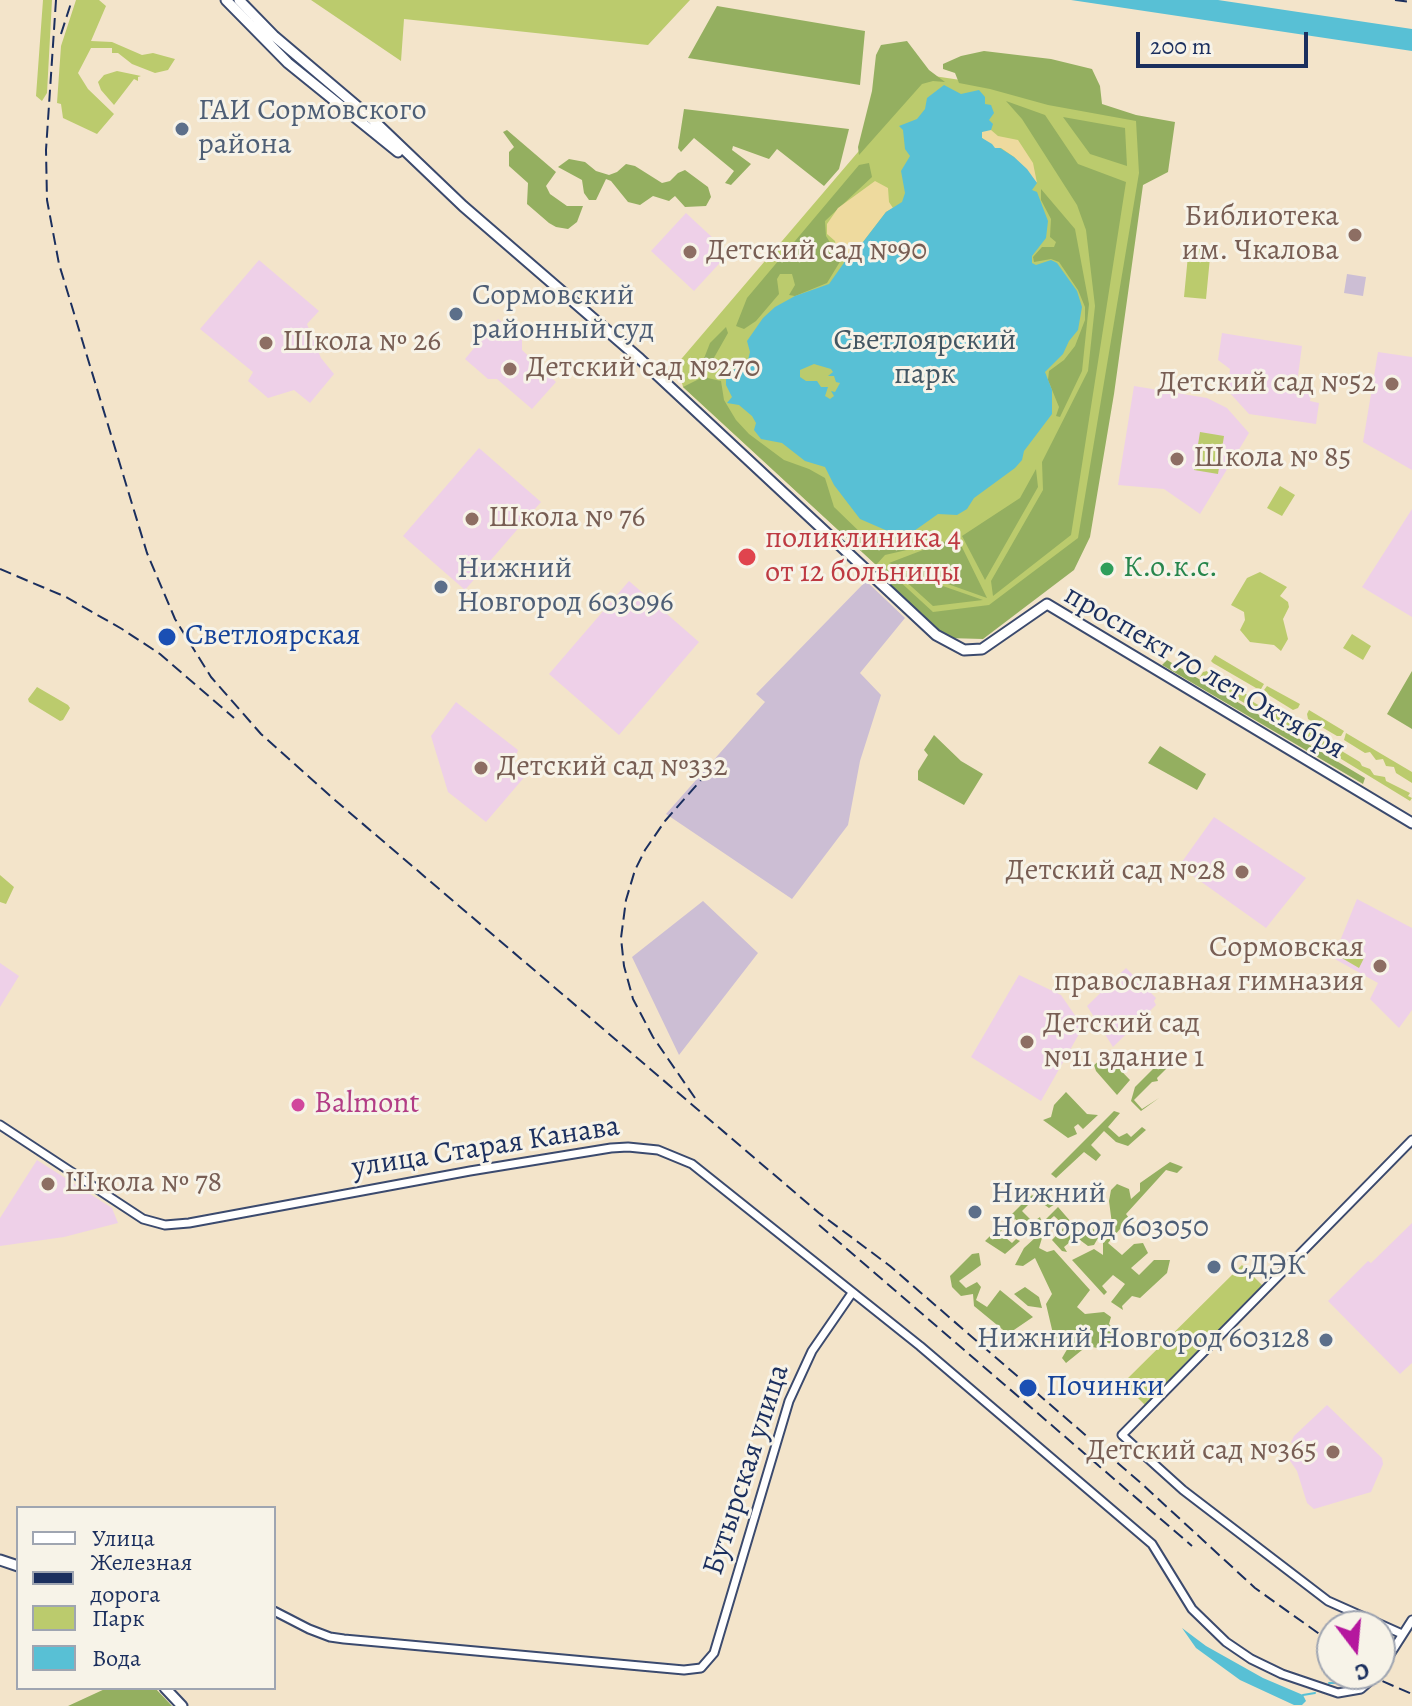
<!DOCTYPE html>
<html>
<head>
<meta charset="utf-8">
<style>
  body { margin:0 }
  #map { position:relative; width:1412px; height:1706px; overflow:hidden; background:#f3e4ca; font-family:Alegreya,serif }
  canvas { display:block }
  .legend { position:absolute; left:16px; top:1506px; width:260px; height:184px; box-sizing:border-box; background:#f7f3e8; border:2px solid #9fa5b1; margin:0; padding:10px 14px; list-style:none; font-size:24px; color:#1b2f5e }
  .legend li { display:flex; align-items:center; gap:16px; height:40px }
  .legend b { width:40px; border:2px solid #9fa5b1 }
  .north { position:absolute; left:1316px; top:1610px; width:80px; height:80px; box-sizing:border-box; background:#f7f3e8; border:2px solid #9fa5b1; border-radius:50%; rotate:164deg; font-size:22px; font-weight:700; line-height:32px; text-align:center; color:#1b2f5e }
  .north::after { content:''; display:block; margin:auto; width:28px; height:36px; background:#b5179e; clip-path:polygon(50% 0,100% 100%,50% 72%,0 100%) }
  .scale { position:absolute; left:1136px; top:32px; width:172px; height:36px; box-sizing:border-box; border:4px solid #1b2f5e; border-top:0; padding-left:10px; font-size:24px; line-height:28px; white-space:nowrap; color:#1b2f5e; -webkit-text-stroke:6px #f7f3e8; paint-order:stroke }
</style>
</head>
<body>
<div id="map">
<canvas width="1412" height="1706"></canvas>
<ul class="legend">
<li><b style="height:10px;background:#fff"></b>Улица</li>
<li><b style="height:10px;background:#1b2f5e"></b>Железная дорога</li>
<li><b style="height:22px;background:#bbcb6d"></b>Парк</li>
<li><b style="height:22px;background:#58c0d5"></b>Вода</li>
</ul>
<div class="north">С</div>
<div class="scale">200 m</div>
</div>
<script>
const ctx = document.querySelector('canvas').getContext('2d');
ctx.lineJoin = 'round';
function paint(path, color) {
  ctx.fillStyle = color;
  ctx.fill(path, 'evenodd');
}
function poly(rows) {
  const path = new Path2D();
  for (const r of rows) {
    path.moveTo(r[0], r[1]);
    for (let i = 2; i < r.length; i += 2) path.lineTo(r[i], r[i + 1]);
  }
  return path;
}
function trace(path, color, width, dash) {
  ctx.strokeStyle = color;
  ctx.lineWidth = width;
  ctx.lineCap = dash ? 'butt' : 'round';
  ctx.setLineDash(dash || []);
  ctx.stroke(path);
}
function label(font, color, halo, rows, align = 'center') {
  ctx.font = font + ' Alegreya,serif';
  ctx.lineWidth = 6;
  ctx.setLineDash([]);
  ctx.textBaseline = 'middle';
  ctx.strokeStyle = halo;
  ctx.fillStyle = color;
  for (const [text, x, y, turn = 0] of rows) {
    ctx.save();
    ctx.translate(x, y);
    ctx.rotate((+turn || 0) * Math.PI / 180);
    ctx.textAlign = isNaN(turn) ? turn : align;
    if (halo) ctx.strokeText(text, 0, 0);
    ctx.fillText(text, 0, 0);
    ctx.restore();
  }
}
paint(poly([
  [686,213,729,253,694,291,651,251],
  [259,260,319,311,307,324,321,358,334,374,310,403,294,390,268,398,248,381,253,372,200,329],
  [498,319,522,340,522,350,556,382,532,409,497,379,488,379,465,359],
  [1222,333,1302,346,1297,383,1313,386,1310,401,1319,403,1316,424,1249,414,1228,391,1230,369,1218,360],
  [1378,352,1412,357,1412,470,1363,442],
  [1134,386,1207,398,1227,408,1249,433,1200,514,1164,489,1118,485],
  [479,448,541,502,465,590,403,536],
  [1412,509,1412,617,1362,587],
  [629,581,699,642,619,735,549,674],
  [456,702,518,750,514,761,527,774,486,822,448,792,431,736],
  [1214,817,1306,878,1266,928,1179,866],
  [1357,899,1412,928,1412,1010,1399,1028,1370,999,1378,983,1333,958],
  [0,963,19,976,0,1007],
  [1126,968,1156,998,1154,1001,1156,1005,1113,1047,1087,1006],
  [1019,975,1061,995,1083,1027,1041,1101,971,1057],
  [37,1160,112,1208,118,1223,64,1237,0,1246,0,1218],
  [1412,1223,1412,1363,1400,1374,1328,1301,1368,1261,1371,1263],
  [1327,1405,1382,1458,1383,1464,1371,1492,1314,1509,1307,1503,1297,1471,1288,1458,1294,1446,1291,1442,1294,1436]
]), '#eed0e8');
paint(poly([
  [1347,274,1366,277,1363,296,1344,293],
  [866,581,905,618,860,673,881,695,860,761,848,825,792,899,666,814,765,702,756,694],
  [703,901,758,953,679,1055,632,957]
]), '#ccbed4');
paint(poly([
  [43,0,52,0,47,93,42,101,36,96],
  [76,0,99,0,106,6,91,41,112,42,142,55,153,53,175,59,168,70,155,73,132,64,118,53,112,53,112,48,91,48,78,73,88,89,114,114,97,134,63,118,61,104,57,103,61,46],
  [311,0,690,0,648,45,404,19,401,61],
  [117,71,141,76,138,77,138,81,134,79,114,105,101,90,98,82,104,75],
  [927,75,1014,88,1146,123,1140,189,1083,541,954,636,683,387,677,364,864,145],
  [1189,245,1211,247,1206,299,1184,297],
  [1200,432,1224,436,1218,474,1194,470],
  [1280,486,1295,495,1282,516,1267,508],
  [1260,572,1287,587,1280,596,1288,602,1289,607,1283,619,1288,639,1281,651,1274,645,1250,642,1240,630,1245,620,1244,612,1231,605,1247,578],
  [1352,634,1371,646,1363,660,1343,648],
  [1215,655,1264,684,1261,689,1256,688,1213,663,1211,661],
  [1207,671,1251,697,1250,700,1260,706,1262,703,1288,719,1290,725,1287,728,1200,677,1203,672],
  [1267,686,1300,704,1298,708,1293,710,1267,694,1264,690],
  [37,687,68,705,70,708,63,720,60,721,29,702,28,699],
  [1309,710,1344,731,1341,736,1337,736,1308,719,1307,714],
  [1303,728,1330,744,1333,749,1331,753,1295,734,1297,729],
  [1346,733,1412,772,1412,783,1396,773,1394,767,1386,766,1383,759,1376,760,1370,752,1365,753,1344,740],
  [1336,750,1340,750,1360,762,1362,766,1370,769,1374,775,1385,777,1386,781,1410,793,1408,796,1412,798,1410,801,1333,754],
  [0,875,14,887,6,904,0,902],
  [1345,947,1364,958,1359,968,1340,957],
  [1242,1265,1266,1289,1148,1408,1123,1383]
]), '#bbcb6d');
paint(poly([
  [717,6,865,31,860,85,688,58],
  [907,41,929,70,945,82,933,81,922,84,859,155,858,147,872,91,876,55,881,45],
  [984,51,1051,59,1092,69,1100,86,1102,104,1136,115,1175,122,1168,172,1143,185,1114,394,1090,537,1074,570,983,639,947,638,878,579,884,567,933,612,989,605,1078,538,1139,173,1136,121,1048,105,990,89,959,83,955,73,943,69,943,64,961,56],
  [1006,101,1045,115,1078,164,1126,182,1071,535,993,596,991,581,1043,490,1042,462,1088,371,1095,306,1086,230,1077,205,1022,119],
  [684,109,849,129,839,169,824,186,777,149,769,159,733,146,732,150,751,164,731,185,725,183,734,171,694,138,681,152,678,148],
  [1063,117,1125,128,1127,166,1090,154],
  [507,130,556,172,546,186,550,194,567,206,583,206,577,222,568,229,556,227,549,223,527,204,528,183,509,166,509,152,514,147,503,132],
  [569,159,585,162,596,171,609,175,617,172,626,164,635,166,662,183,670,181,678,173,685,170,708,187,711,197,706,206,685,207,675,196,669,201,653,196,640,205,628,202,611,181,606,179,596,200,589,200,584,193,582,180,558,167],
  [869,163,872,177,825,221,826,236,841,260,827,283,795,296,789,295,795,285,792,274,780,274,777,279,779,294,756,321,744,329,736,326,747,298,859,165],
  [1041,189,1075,229,1089,304,1082,371,1060,417,1056,416,1059,407,1048,380,1049,371,1064,360,1075,346,1085,320,1085,307,1078,290,1059,262,1051,259,1034,262,1033,257,1042,247,1054,247,1056,242,1050,237,1051,219,1041,200],
  [726,327,728,333,711,363,703,361,710,343],
  [703,377,721,381,724,400,736,420,749,434,784,460,809,469,825,478,834,507,865,537,899,545,910,544,911,549,885,555,876,565,683,387],
  [1036,469,1038,487,985,580,962,536,1020,498],
  [957,537,987,598,889,563],
  [891,568,983,600,933,606],
  [1167,660,1365,778,1363,784,1162,665],
  [1412,671,1412,729,1387,714],
  [934,735,961,761,983,774,964,805,918,780,918,771,928,755,924,750],
  [1160,746,1206,774,1197,790,1148,763],
  [1170,1052,1175,1060,1157,1078,1158,1081,1152,1082,1134,1100,1142,1109,1159,1098,1141,1111,1131,1101,1135,1087],
  [1106,1055,1130,1080,1117,1095,1096,1071,1094,1065],
  [1066,1092,1087,1114,1098,1115,1083,1129,1078,1124,1074,1127,1077,1134,1068,1138,1043,1120,1051,1117,1054,1105],
  [1114,1111,1120,1113,1108,1127,1119,1137,1127,1133,1131,1137,1142,1127,1146,1130,1128,1146,1116,1142,1104,1131,1091,1145,1101,1155,1096,1161,1084,1152,1056,1178,1051,1174],
  [1170,1162,1183,1167,1177,1173,1166,1170,1126,1214,1134,1225,1129,1231,1120,1229,1108,1243,1122,1255,1134,1244,1143,1243,1148,1253,1131,1268,1139,1275,1154,1260,1170,1260,1167,1273,1140,1298,1132,1296,1122,1306,1123,1310,1111,1302,1125,1284,1113,1275,1102,1286,1107,1292,1104,1295,1072,1260,1094,1249,1103,1255,1103,1243,1109,1237,1104,1234,1098,1238,1094,1245,1088,1246,1076,1237,1064,1247,1067,1252,1062,1251,1052,1240,1065,1226,1054,1216,1046,1223,1044,1221,1058,1207,1078,1230,1087,1236,1092,1231,1081,1225,1082,1223,1087,1223,1100,1235,1112,1224,1109,1201,1111,1190,1117,1184,1129,1189,1131,1199,1140,1191,1140,1183],
  [1041,1193,1055,1204,1049,1208,1035,1198,1022,1211,1033,1222,1040,1217,1041,1220,1030,1230,1015,1219,1010,1222,1007,1219,1030,1196],
  [999,1227,1003,1228,1000,1233,1012,1243,1016,1239,1020,1241,1005,1254,985,1241],
  [1036,1237,1042,1238,1039,1248,1047,1252,1054,1250,1090,1290,1077,1307,1085,1314,1104,1312,1111,1317,1109,1324,1119,1333,1120,1341,1103,1349,1087,1346,1066,1363,1062,1358,1072,1341,1054,1338,1046,1304,1052,1294,1035,1258,1023,1266,1015,1265,1024,1248],
  [979,1253,981,1265,959,1281,966,1288,977,1282,981,1287,976,1300,987,1307,1000,1290,1033,1317,1008,1334,974,1306,973,1294,961,1296,952,1287,950,1276,972,1254],
  [1025,1287,1039,1297,1042,1308,1028,1306,1014,1294],
  [107,1688,155,1688,172,1706,68,1706]
]), '#94af60');
paint(poly([
  [986,129,991,130,998,136,1018,140,1033,163,1037,183,1014,157,1001,148,994,148,982,138,982,132],
  [875,181,888,188,889,202,893,208,886,212,863,242,853,250,845,260,836,248,835,241,827,234,827,224,838,208]
]), '#eeda9e');
paint(poly([
  [1071,0,1218,0,1412,29,1412,51],
  [944,85,961,94,979,90,985,97,985,104,991,105,994,113,989,120,993,124,991,130,982,132,982,138,992,144,995,148,1000,148,1014,157,1027,169,1037,183,1032,190,1037,192,1048,221,1046,238,1032,256,1032,263,1036,265,1051,260,1057,263,1077,291,1082,307,1078,330,1069,341,1063,354,1045,372,1052,390,1052,414,1024,451,1022,460,1015,468,974,498,967,509,957,515,938,514,907,536,901,532,890,532,860,519,834,485,825,467,805,461,782,443,761,439,754,430,756,423,752,416,739,405,727,403,732,397,726,385,726,379,733,370,747,364,750,352,747,341,763,318,775,307,795,296,829,284,853,250,863,242,886,212,902,202,905,193,901,171,910,156,905,149,903,130,899,126,917,119,925,109,927,98],
  [814,364,831,369,833,372,828,376,834,376,836,382,840,383,835,392,831,391,834,396,830,399,825,396,828,387,821,387,817,381,806,381,800,377,800,370],
  [1182,1628,1206,1646,1263,1678,1303,1695,1306,1701,1302,1705,1294,1705,1240,1680,1196,1648]
]), '#58c0d5');
trace(poly([
  [1329,1683,1346,1683,1355,1678],
  [1303,1695,1315,1693]
]), '#58c0d5', 2);
const minor = poly([
  [0,1125,143,1219,165,1225,189,1223,470,1171,611,1148,628,1147,658,1150,692,1164,920,1346,1152,1544,1192,1609,1226,1642,1251,1659,1282,1674,1338,1693,1361,1689,1378,1674],
  [274,1611,309,1629,330,1637,344,1639,684,1670,701,1668,714,1653,789,1401,812,1351,852,1293],
  [1402,1634,1328,1601,1183,1490,1122,1435,1412,1140],
  [1380,1670,1412,1620]
]);
const major = poly([
  [226,0,288,63,398,152],
  [239,0,274,36,372,119,463,206,640,359,936,635,964,650,982,649,1047,604,1412,823],
  [0,1560,18,1566],
  [165,1688,182,1706]
]);
trace(minor, '#3b4a6e', 11);
trace(major, '#3b4a6e', 13);
trace(minor, '#fff', 7);
trace(major, '#fff', 9);
trace(poly([
  [56,0,46,150,47,200,59,264,147,553,175,619,211,677,261,734,336,801,819,1213,890,1266,1142,1484,1255,1588,1332,1643],
  [1395,0,1412,2],
  [61,34,72,0],
  [0,569,66,597,122,629,160,654,234,718],
  [695,1098,653,1037,633,999,624,966,621,938,626,900,635,870,645,850,665,821,709,771],
  [819,1225,1192,1546],
  [1366,1674,1412,1694]
]), '#1b2f5e', 2, [12, 6]);
for (const [x, y, r, color] of [
  [182,129,8,"#5c6f8a"],
  [1355,235,8,"#8d6e63"],
  [690,252,8,"#8d6e63"],
  [456,314,8,"#5c6f8a"],
  [266,343,8,"#8d6e63"],
  [510,369,8,"#8d6e63"],
  [1392,384,8,"#8d6e63"],
  [1177,459,8,"#8d6e63"],
  [472,519,8,"#8d6e63"],
  [747,557,10,"#e0444e"],
  [1107,569,8,"#2e9e5b"],
  [441,587,8,"#5c6f8a"],
  [167,637,10,"#1a4fb4"],
  [481,768,8,"#8d6e63"],
  [1242,872,8,"#8d6e63"],
  [1380,966,8,"#8d6e63"],
  [1027,1042,8,"#8d6e63"],
  [298,1105,8,"#d1479c"],
  [48,1184,8,"#8d6e63"],
  [975,1212,8,"#5c6f8a"],
  [1214,1267,8,"#5c6f8a"],
  [1326,1340,8,"#5c6f8a"],
  [1028,1388,10,"#1a4fb4"],
  [1333,1452,8,"#8d6e63"]
]) {
  const dot = new Path2D();
  dot.arc(x, y, r, 0, 2 * Math.PI);
  ctx.fillStyle = color;
  ctx.fill(dot);
  trace(dot, '#f7f3e8', 3);
}
label('30px', '#4e5e75', '#f7f3e8', [
  ["ГАИ Сормовского",198,112],
  ["района",198,146],
  ["Сормовский",472,297],
  ["районный суд",472,331],
  ["Нижний",457,570],
  ["Новгород 603096",457,604],
  ["Нижний",991,1195],
  ["Новгород 603050",991,1229],
  ["СДЭК",1230,1267],
  ["Нижний Новгород 603128",1310,1340,"right"]
], 'left');
label('30px', '#785e54', '#f7f3e8', [
  ["Библиотека",1339,218,"right"],
  ["им. Чкалова",1339,252,"right"],
  ["Детский сад №90",706,252],
  ["Школа № 26",282,343],
  ["Детский сад №270",526,369],
  ["Детский сад №52",1376,384,"right"],
  ["Школа № 85",1193,459],
  ["Школа № 76",488,519],
  ["Детский сад №332",497,768],
  ["Детский сад №28",1226,872,"right"],
  ["Сормовская",1364,949,"right"],
  ["православная гимназия",1364,983,"right"],
  ["Детский сад",1043,1025],
  ["№11 здание 1",1043,1059],
  ["Школа № 78",64,1184],
  ["Детский сад №365",1317,1452,"right"]
], 'left');
label('30px', '#435662', '#f7f3e8', [
  ["Светлоярский",925,342],
  ["парк",925,376]
]);
label('30px', '#be3a42', '#f7f3e8', [
  ["поликлиника 4",765,540],
  ["от 12 больницы",765,574]
], 'left');
label('30px', '#27864d', '#f7f3e8', [
  ["К.о.к.с.",1123,569]
], 'left');
label('30px', '#164399', '#f7f3e8', [
  ["Светлоярская",185,637],
  ["Починки",1046,1388]
], 'left');
label('30px', '#1b2f5e', '#f7f3e8', [
  ["проспект 70 лет Октября",1204,673,30],
  ["улица Старая Канава",486,1148,-9],
  ["Бутырская улица",747,1470,-72]
]);
label('30px', '#b23c85', '#f7f3e8', [
  ["Balmont",314,1105]
], 'left');
</script>
</body>
</html>
